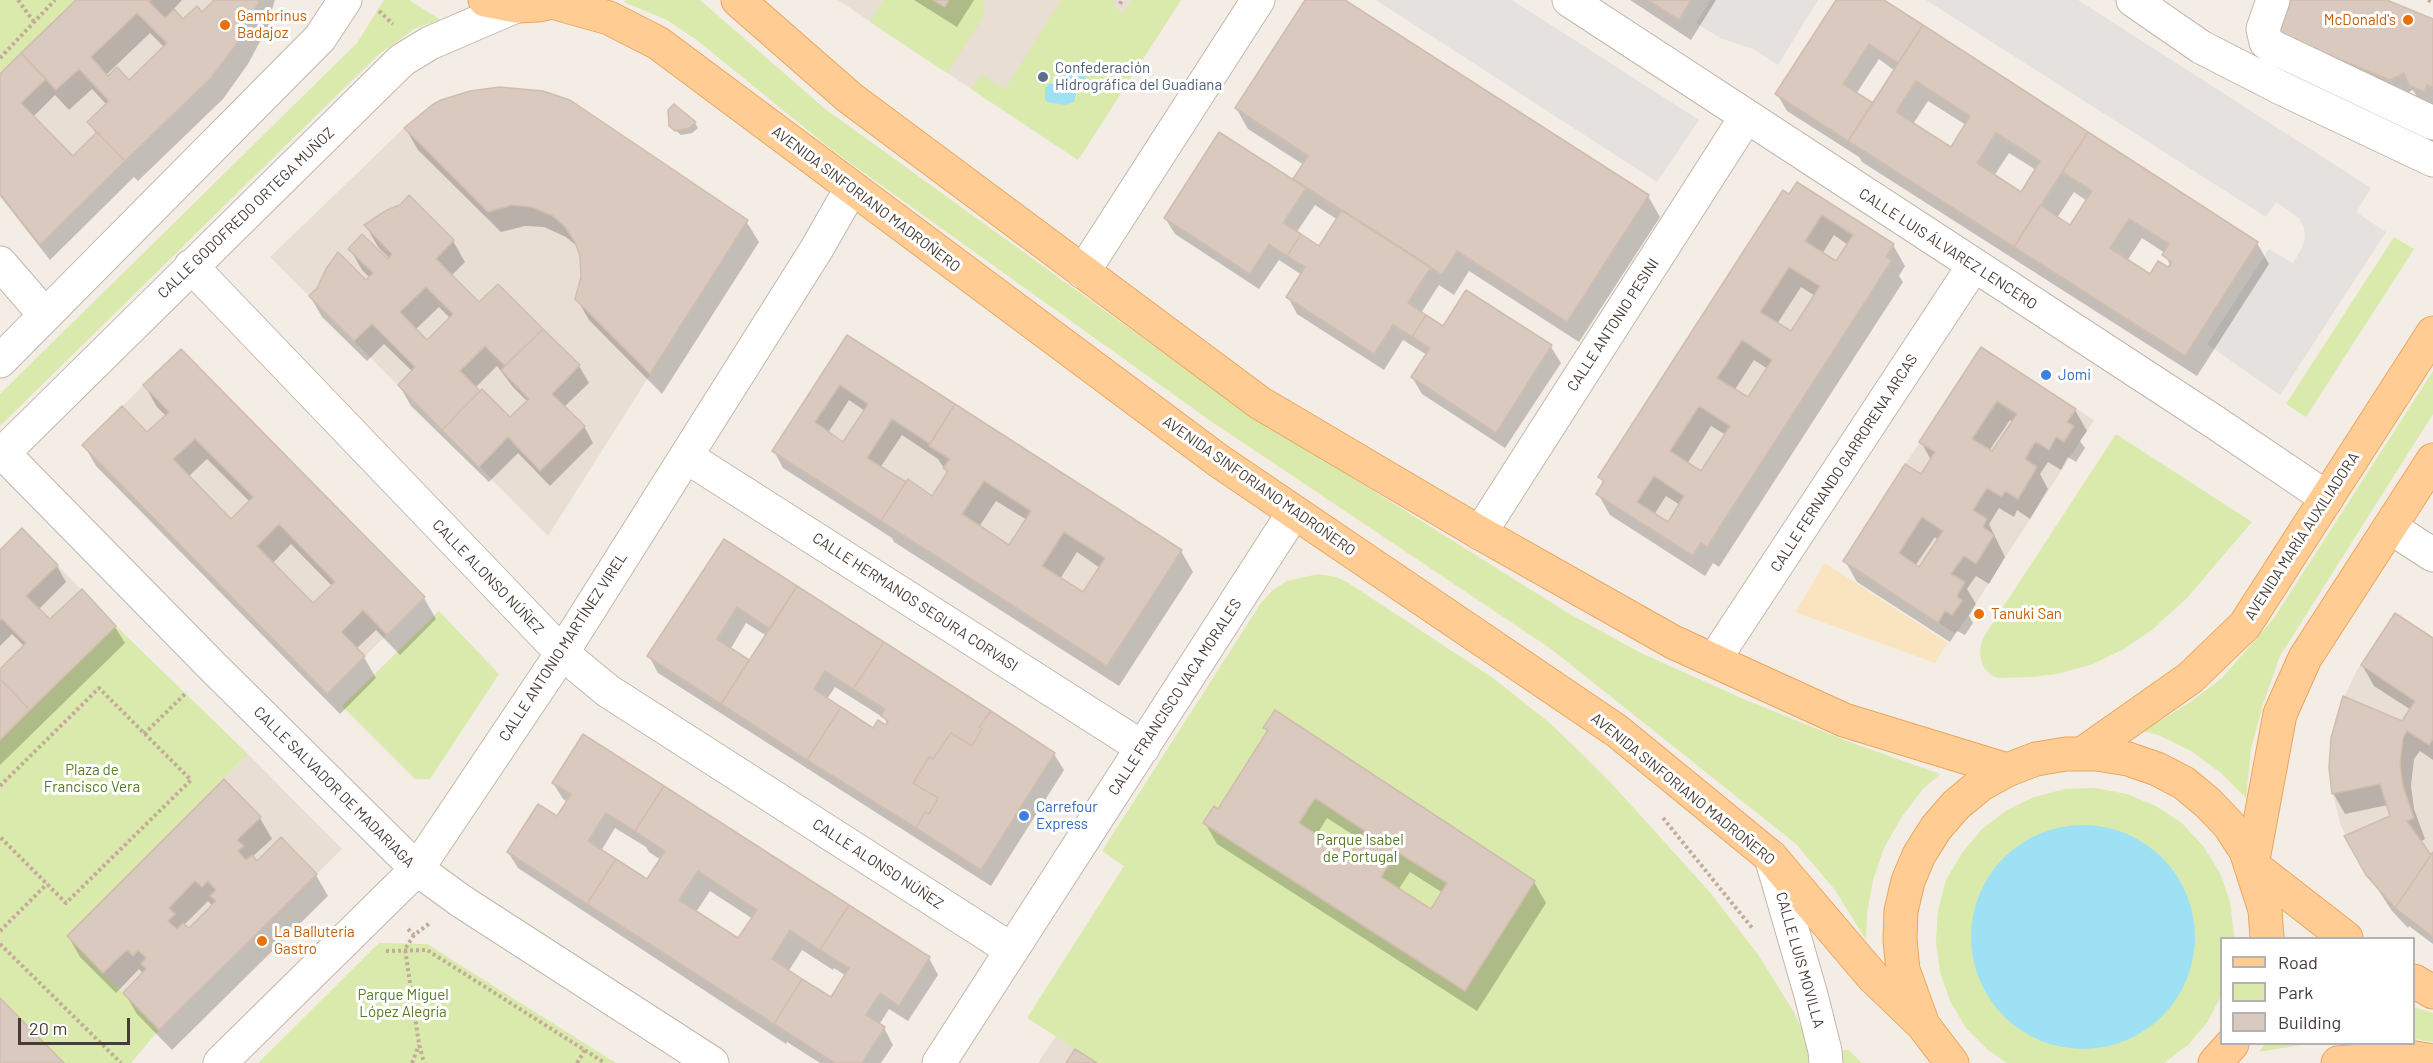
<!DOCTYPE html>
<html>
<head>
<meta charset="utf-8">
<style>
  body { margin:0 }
  #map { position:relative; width:2433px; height:1063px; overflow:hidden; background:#f4ede6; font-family:Barlow,sans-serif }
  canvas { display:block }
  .legend { position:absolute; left:2220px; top:937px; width:195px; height:108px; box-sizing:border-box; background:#fff; border:2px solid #b5b1ae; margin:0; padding:8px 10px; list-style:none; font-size:18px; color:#473c35 }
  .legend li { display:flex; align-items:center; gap:12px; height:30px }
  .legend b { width:30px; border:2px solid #b5b1ae }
  .scale { position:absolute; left:18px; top:1018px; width:112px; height:27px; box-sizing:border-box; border:3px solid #473c35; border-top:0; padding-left:8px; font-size:18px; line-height:21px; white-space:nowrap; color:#473c35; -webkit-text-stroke:4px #fff; paint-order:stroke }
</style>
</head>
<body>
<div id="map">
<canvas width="2433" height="1063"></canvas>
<ul class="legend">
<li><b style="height:8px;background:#ffcd94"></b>Road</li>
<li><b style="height:16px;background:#daeaac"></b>Park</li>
<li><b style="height:16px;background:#d9c9be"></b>Building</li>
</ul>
<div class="scale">20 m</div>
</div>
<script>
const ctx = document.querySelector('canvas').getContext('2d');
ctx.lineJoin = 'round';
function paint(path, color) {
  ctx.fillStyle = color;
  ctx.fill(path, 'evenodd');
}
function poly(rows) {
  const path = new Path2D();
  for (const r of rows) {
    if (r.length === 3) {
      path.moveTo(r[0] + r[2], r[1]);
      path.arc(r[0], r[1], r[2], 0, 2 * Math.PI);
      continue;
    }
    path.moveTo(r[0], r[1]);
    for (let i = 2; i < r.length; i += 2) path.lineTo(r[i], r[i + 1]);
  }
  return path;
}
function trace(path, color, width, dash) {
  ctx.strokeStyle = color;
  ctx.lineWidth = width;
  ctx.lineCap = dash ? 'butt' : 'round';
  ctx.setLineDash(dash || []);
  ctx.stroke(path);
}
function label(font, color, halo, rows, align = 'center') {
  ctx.font = font + ' Barlow,sans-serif';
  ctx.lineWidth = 6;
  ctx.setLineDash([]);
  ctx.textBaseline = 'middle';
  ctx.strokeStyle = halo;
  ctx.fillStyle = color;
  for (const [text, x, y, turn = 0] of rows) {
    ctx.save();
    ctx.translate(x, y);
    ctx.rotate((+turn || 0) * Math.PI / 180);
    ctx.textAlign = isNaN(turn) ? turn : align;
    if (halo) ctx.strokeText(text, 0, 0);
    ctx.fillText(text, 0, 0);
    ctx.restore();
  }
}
paint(poly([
  [76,0,260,0,237,43,211,78,40,245,0,194,0,74],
  [838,0,1181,0,1078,160],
  [500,87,543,91,570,100,748,220,548,536,270,257,404,128,432,105,470,91],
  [1797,182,1894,244,1886,256,1892,260,1707,547,1701,543,1693,556,1596,494,1783,190,1789,194],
  [847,335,1182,550,1107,666,772,451],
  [1981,347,2094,420,1956,634,1843,561],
  [181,349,425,597,327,694,82,445],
  [22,528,116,626,0,740,0,550],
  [2395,613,2433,638,2433,937,2418,927,2390,904,2366,875,2341,826,2330,783,2331,738,2338,710,2357,670],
  [248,754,342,849,159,1030,67,936],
  [1056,1036,1097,1063,1038,1063]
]), '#e8ded4');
paint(poly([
  [0,0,76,0,0,74],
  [384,0,409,0,441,20,416,28,378,55,0,426,0,394,357,43],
  [626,0,700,0,824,108,1227,399,1568,613,1641,653,1748,701,1847,741,1940,774,1923,789,1901,818,1884,848,1873,880,1867,914,1866,940,1835,890,1796,844,1551,649,1212,422,832,150,698,41,667,20,624,2],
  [884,0,933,0,945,7,949,0,983,0,985,15,947,73,870,22],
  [1061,0,1115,0,1112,5,1123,13,1132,0,1181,0,1078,160,971,89,981,75,1005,89],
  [2394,237,2414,249,2306,417,2286,404],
  [2433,371,2433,414,2280,656,2263,704,2251,749,2246,798,2221,773,2191,751,2158,735,2143,731,2189,703,2222,678,2274,618],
  [2116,434,2252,522,2187,598,2153,629,2124,649,2093,664,2057,674,2032,677,1998,678,1991,675,1984,668,1981,659,1980,650,1983,638],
  [1318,574,1336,577,1347,582,1493,678,1551,724,1580,752,1612,784,1708,890,1757,953,1794,1012,1805,1036,1810,1063,1097,1063,1027,1018,1124,866,1102,851,1261,603,1273,590,1287,581],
  [439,611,499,674,430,779,415,779,342,706],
  [116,626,248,754,67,936,159,1030,131,1063,64,1063,0,998,0,740],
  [2096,788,2127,794,2156,806,2182,823,2203,846,2220,873,2230,902,2234,933,2234,938,2222,938,2221,996,2208,1021,2188,1045,2164,1063,2007,1063,1988,1050,1966,1028,1950,1001,1940,972,1936,941,1938,910,1946,880,1962,853,1982,829,2007,810,2034,797,2065,789],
  [379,943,427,944,616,1063,258,1063],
  [2414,1007,2433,1013,2433,1042,2414,1039],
  [2265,1044,2306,1044,2259,1052],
  [1843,1050,1849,1050,1862,1063,1840,1063,1839,1058]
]), '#daeaac');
paint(poly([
  [1825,563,1948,643,1935,663,1795,612]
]), '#fae3bf');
paint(poly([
  [1376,0,1512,0,1699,120,1657,182],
  [1710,0,1818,0,1778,65,1753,49,1720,38,1696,23],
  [1926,0,2078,0,2371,188,2356,212,2386,232,2280,395,2207,344,2269,249,2293,263,2302,248,2305,238,2304,228,2299,218,2276,202,2266,217]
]), '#e4e1de');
paint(poly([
  [1075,67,1082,70,1087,81,1085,87,1076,92,1074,102,1065,105,1048,102,1045,99,1045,88,1049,84,1056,83,1061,73,1068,68],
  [2083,937,112]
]), '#9fe1f4');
paint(poly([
  [78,0,182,0,173,10,183,21,202,14,216,0,275,0,271,13,273,17,248,64,223,99,138,181,134,177,50,260,0,196,0,76],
  [150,33,165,48,129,82,106,75],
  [92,89,107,105,89,122,97,135,73,158,33,117,55,95,69,110],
  [914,0,974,0,957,27],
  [1307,0,1342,0,1648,196,1660,217,1579,342,1469,271,1454,295,1439,285,1421,313,1444,328,1467,292,1551,347,1561,363,1505,448,1422,394,1412,377,1427,355,1403,340,1384,370,1297,314,1288,297,1302,275,1279,260,1259,289,1175,234,1165,218,1298,184,1295,179,1304,165,1248,129,1236,108],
  [1315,205,1338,220,1320,248,1296,233],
  [1630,0,1716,0,1691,40],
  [1838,0,1881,0,2257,243,2269,264,2197,376,1862,162,1859,157,1787,111,1777,94],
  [1879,59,1895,71,1873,105,1856,94],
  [1928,101,1966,125,1951,149,1913,124],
  [2009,153,2036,170,2021,194,1994,176],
  [2074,192,2087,201,2071,227,2057,218],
  [2142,238,2165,253,2170,266,2168,269,2150,276,2127,261],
  [2286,0,2383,0,2433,20,2433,107,2420,102,2413,90,2400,96,2289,50,2288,14,2283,6],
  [674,106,695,123,698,128,692,133,681,135,671,126],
  [406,129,746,221,759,242,662,394,589,320,577,299,583,277,579,248,566,237,544,227,525,226,501,232,418,150],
  [1784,192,1893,245,1905,266,1899,276,1903,282,1719,567,1713,563,1705,576,1610,515,1598,494,1604,484,1600,477],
  [1834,235,1848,245,1836,263,1822,254],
  [1801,287,1815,296,1791,333,1777,324],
  [1754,360,1768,369,1748,399,1734,391],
  [1711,426,1726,435,1701,473,1687,464],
  [1666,496,1680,505,1668,524,1654,515],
  [409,198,453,241,465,262,451,276,479,304,498,286,579,366,589,383,564,407,584,426,593,443,550,486,518,453,489,482,411,406,399,385,413,372,384,344,367,361,322,317,310,296,366,282,370,278,362,270,350,249,388,261,390,259,378,247,366,226,401,206],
  [439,307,450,318,427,342,415,330],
  [497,366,513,387,528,402,510,419,475,388],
  [848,337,1181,551,1193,572,1119,686,894,542,892,538,783,468,774,451],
  [849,400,865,411,844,444,828,433],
  [902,435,938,459,948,474,933,498,906,484,880,468],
  [996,501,1027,520,1010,547,979,527],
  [1077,552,1100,568,1083,594,1060,579],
  [1981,349,2075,410,2087,431,2080,441,2085,448,2076,462,2068,457,2061,470,2048,462,2040,474,2048,489,2030,519,2017,510,2014,517,1999,508,1989,524,2005,557,1989,584,1976,576,1967,589,1976,604,1969,616,1973,623,1965,635,1957,631,1950,642,1857,582,1845,561,1921,476,1931,460,1921,442],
  [2010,420,2013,423,1993,453,1989,451],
  [1935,537,1938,540,1920,569,1915,566],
  [181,351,424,598,436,619,400,655,376,630,356,649,364,657,376,678,340,714,96,466,84,445,147,434,167,417,157,407,145,386],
  [207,459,250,502,231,521,188,477],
  [291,544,333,587,313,605,272,564],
  [724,541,1054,754,1064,770,991,886,658,673,649,656],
  [746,623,767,636,750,662,730,650],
  [835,687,884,718,888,725,874,730,827,699],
  [0,552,57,566,66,582,38,610,50,621,115,627,125,643,0,765,0,671,25,647,12,634,0,646],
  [2433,639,2433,760,2420,751,2414,759,2411,786,2414,809,2425,839,2420,842,2431,858,2433,855,2433,944,2409,926,2408,928,2392,911,2358,859,2392,817,2388,805,2345,814,2333,793,2403,723,2411,710,2374,686,2362,665],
  [1265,728,1534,882,1546,903,1477,1011,1217,844,1205,823,1218,811,1268,733],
  [1327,818,1361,840,1349,858,1316,836],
  [1410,872,1443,893,1431,911,1398,890],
  [553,783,929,958,938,975,908,1021,889,1009,879,1025,884,1028,893,1045,881,1063,820,1063,787,1042,786,1044,518,868,508,852,557,818,568,802,563,799],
  [615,828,646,847,649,852,661,860,647,881,601,851],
  [710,891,753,919,739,940,696,912],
  [802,950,833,970,834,968,846,976,831,999,788,972],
  [260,818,272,839,252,857,257,863,281,839,316,875,328,896,172,1050,137,1014,125,994,144,974,139,969,116,993,80,957,68,936],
  [208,901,213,906,189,930,184,925]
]), '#0003');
const building = poly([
  [76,0,151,0,149,2,165,18,174,9,183,19,197,6,202,12,214,0,260,0,237,43,211,78,125,161,87,122,109,101,79,69,56,90,21,53,76,0],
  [137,13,167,43,129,80,117,67,108,76,91,57,137,13],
  [933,0,949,0,945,7,933,0],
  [1305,0,1345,0,1649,195,1567,322,1457,251,1442,275,1293,179,1308,156,1235,108,1305,0],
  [1648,0,1691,0,1679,20,1648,0],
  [1836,0,1884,0,1923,25,1898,63,1869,44,1843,84,1873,103,1848,141,1775,94,1836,0],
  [2284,0,2387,0,2433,19,2433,88,2427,85,2424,92,2409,85,2404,73,2390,80,2278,34,2288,8,2281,6,2284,0],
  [1923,25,2088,132,2014,247,1848,141,1923,25],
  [1916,81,1970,116,1951,147,1896,112,1916,81],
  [1996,133,2040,161,2021,192,1977,163,1996,133],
  [21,53,46,79,21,103,73,156,97,132,125,161,40,245,0,194,0,74,21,53],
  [500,87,543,91,570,100,748,220,650,374,575,299,581,277,580,256,575,242,565,227,553,216,531,207,512,205,488,212,404,128,432,105,441,100,470,91,500,87],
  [674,104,696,122,689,128,675,131,669,126,668,110,674,104],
  [1219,132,1306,188,1283,223,1301,234,1287,256,1269,244,1250,274,1164,218,1219,132],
  [2088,132,2258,242,2185,356,2014,247,2040,205,2070,225,2092,191,2062,172,2088,132],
  [2129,219,2169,244,2162,255,2172,262,2168,267,2158,261,2150,274,2110,248,2129,219],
  [1797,182,1894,244,1886,257,1892,260,1707,547,1701,543,1693,556,1596,494,1604,481,1598,477,1783,190,1789,194,1797,182],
  [1822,215,1853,235,1836,261,1805,241,1822,215],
  [1789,267,1820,286,1791,331,1760,312,1789,267],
  [1742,340,1772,360,1748,397,1717,378,1742,340],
  [1699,406,1730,426,1701,471,1670,451,1699,406],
  [1654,476,1684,496,1668,522,1637,502,1654,476],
  [409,195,454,240,436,259,479,302,498,284,543,329,505,366,485,346,460,371,480,391,442,430,398,385,415,367,372,324,354,341,309,296,317,288,326,269,338,252,366,280,373,273,348,249,362,234,388,259,392,254,364,225,387,210,400,205,409,195],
  [426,287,453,314,427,340,400,312,426,287],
  [1342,210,1431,267,1408,303,1426,315,1412,337,1393,325,1374,354,1286,297,1305,267,1287,256,1301,234,1319,246,1342,210],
  [1466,290,1552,345,1496,433,1411,377,1430,348,1412,337,1426,315,1443,326,1466,290],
  [543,329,580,365,552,394,585,426,540,471,508,437,479,467,442,430,482,389,510,417,529,399,501,370,543,329],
  [847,335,955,404,930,444,892,419,867,458,906,482,881,521,772,451,847,335],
  [840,385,868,404,843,442,815,422,840,385],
  [1981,347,2076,409,2067,422,2074,426,2064,442,2056,437,2049,450,2036,442,2034,444,2025,459,2037,467,2018,499,2005,491,2002,497,1987,488,1973,510,1987,519,1983,527,1994,535,1976,564,1964,556,1953,571,1951,574,1965,582,1957,596,1962,601,1952,615,1945,611,1938,623,1843,561,1905,464,1921,474,1935,452,1919,442,1981,347],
  [1997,401,2017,414,1992,451,1972,439,1997,401],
  [1922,517,1943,531,1919,567,1899,553,1922,517],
  [181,349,425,597,387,635,363,610,341,632,365,656,327,694,82,445,122,406,147,432,169,412,143,385,181,349],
  [195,439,253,497,231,519,173,459,195,439],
  [279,524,335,582,313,603,257,546,279,524],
  [955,404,1182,550,1107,666,881,521,908,479,932,496,948,471,943,468,950,459,929,446,955,404],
  [984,481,1031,511,1009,545,962,514,984,481],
  [1064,532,1105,558,1083,592,1042,566,1064,532],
  [22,528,58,565,26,596,50,619,82,589,116,626,30,710,0,679,0,669,26,643,2,619,0,620,0,550,22,528],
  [724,539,797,586,770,629,737,607,717,639,749,660,721,704,647,656,724,539],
  [797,586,884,642,853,689,825,671,814,689,841,707,807,760,721,704,797,586],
  [2395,613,2433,638,2433,739,2429,745,2407,731,2403,738,2400,764,2403,786,2414,818,2407,821,2431,855,2395,908,2366,875,2344,836,2390,816,2380,784,2332,794,2329,768,2331,738,2343,696,2402,721,2415,701,2361,665,2395,613],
  [884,642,991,711,979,727,982,729,972,746,951,733,933,759,930,756,913,783,938,798,929,814,925,812,916,828,807,760,841,707,873,728,878,720,886,725,888,721,881,716,885,709,853,689,884,642],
  [0,679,30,710,0,740,0,679],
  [1275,710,1535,881,1465,991,1203,823,1214,806,1218,809,1268,730,1263,728,1275,710],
  [1315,798,1365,831,1349,856,1299,823,1315,798],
  [1397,852,1447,883,1431,909,1381,877,1397,852],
  [991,711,1055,753,981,870,916,828,925,812,929,814,938,798,913,783,930,756,933,759,951,733,972,746,982,729,979,727,991,711],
  [583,734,664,786,635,831,606,813,588,841,616,859,587,904,507,852,538,804,557,816,571,794,552,783,583,734],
  [224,779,261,817,237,840,244,846,238,851,246,860,252,855,257,861,281,837,317,874,159,1030,123,993,146,969,141,964,146,958,138,950,133,956,127,950,103,973,67,936,224,779],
  [195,881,202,887,208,881,216,890,210,896,216,901,189,928,183,923,177,929,168,921,175,914,169,908,195,881],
  [664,786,849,905,820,950,790,930,772,959,802,979,774,1024,587,904,616,859,647,879,665,851,635,831,664,786],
  [698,871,757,910,738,938,679,900,698,871],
  [2433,852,2433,937,2395,908,2433,852],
  [849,905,930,957,899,1006,880,993,866,1015,885,1027,862,1063,835,1063,774,1024,802,979,831,997,849,968,820,950,849,905],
  [0,998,64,1063,0,1063,0,998],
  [1075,1049,1097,1063,1066,1063,1075,1049]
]);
paint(building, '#d9c9be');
trace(building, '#d1bdae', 1.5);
const minor = poly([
  [1569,0,2213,421,2327,498],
  [2133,0,2201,47,2281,88,2433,160],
  [2273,0,2263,29,2266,42,2271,46,2433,123],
  [0,263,45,315],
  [191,266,562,653,608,691,1012,950],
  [1083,272,1258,0],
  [0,361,320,38,345,0],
  [3,453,213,667,417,869,461,901,712,1063],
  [0,456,402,60,430,43,516,6],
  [687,457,1143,748],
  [2390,527,2433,555],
  [1480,533,1746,117],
  [1714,660,1974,265],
  [1771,857,1811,995,1825,1051,1826,1063],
  [220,1063,417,869,562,653,816,250,851,189],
  [939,1063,1294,512]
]);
const major = poly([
  [485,0,516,6,539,5,561,0],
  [738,0,850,98,1260,403,1480,533,1673,642,1844,720,2007,770],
  [552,2,609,18,658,43,1219,461,1617,731,1771,857,1873,977,1923,1025],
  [2082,754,2190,678,2245,625,2433,333],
  [2346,938,2252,865,2280,714,2305,658,2433,460],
  [2414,981,2433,992],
  [1952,1063,1923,1025,1903,970,1900,940,1901,911,1908,881,1919,855,1936,828,1956,805,1980,785,2007,770,2036,759,2066,754,2097,754,2128,759,2157,769,2184,783,2208,803,2229,825,2246,851,2265,910,2267,938],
  [2215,1063,2232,1044],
  [2338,1063,2409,1057,2433,1061]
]);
trace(minor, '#c3b6ab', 35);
trace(major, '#eaa65e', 35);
trace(poly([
  [18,0,34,22],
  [2428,0,2433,2],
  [1120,4,1122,0],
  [379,11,393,24],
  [0,58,55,0],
  [144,734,187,692],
  [0,786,99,688,191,780,66,903,0,837],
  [1663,818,1753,929],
  [408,929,414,935,430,923],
  [0,931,47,884],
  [414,935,405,949,419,1044,424,1063],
  [0,944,121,1063],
  [386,951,427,950,605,1063],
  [412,1063,419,1045],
  [577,1063,585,1050]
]), '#c2ac98', 4, [3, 3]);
trace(minor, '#fff', 33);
trace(major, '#ffcd94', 33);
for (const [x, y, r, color] of [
  [2408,20,6,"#e8710a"],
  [225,25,6,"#e8710a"],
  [1043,77,6,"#5c6f8a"],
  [2046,375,6,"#3f7fe0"],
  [1979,614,6,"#e8710a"],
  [1024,816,6,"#3f7fe0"],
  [262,941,6,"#e8710a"]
]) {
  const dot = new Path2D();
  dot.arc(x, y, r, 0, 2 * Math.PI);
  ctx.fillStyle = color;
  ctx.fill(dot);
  trace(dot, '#fff', 2);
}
label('15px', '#c56008', '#fff', [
  ["Gambrinus",237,16],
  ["Badajoz",237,33],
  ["McDonald's",2396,20,"right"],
  ["Tanuki San",1991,614],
  ["La Ballutería",274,932],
  ["Gastro",274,949]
], 'left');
label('15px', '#4e5e75', '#fff', [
  ["Confederación",1055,68],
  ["Hidrográfica del Guadiana",1055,85]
], 'left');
label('15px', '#473c35', '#fff', [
  ["AVENIDA SINFORIANO MADROÑERO",866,199,37],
  ["CALLE GODOFREDO ORTEGA MUÑOZ",246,213,-44],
  ["CALLE LUIS ÁLVAREZ LENCERO",1948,249,33],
  ["CALLE ANTONIO PESINI",1613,325,-57],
  ["CALLE FERNANDO GARRORENA ARCAS",1844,463,-57],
  ["AVENIDA SINFORIANO MADROÑERO",1259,486,35],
  ["AVENIDA MARÍA AUXILIADORA",2302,536,-57],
  ["CALLE ALONSO NÚÑEZ",488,577,46],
  ["CALLE HERMANOS SEGURA CORVASI",915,602,33],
  ["CALLE ANTONIO MARTÍNEZ VIREL",563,647,-57],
  ["CALLE FRANCISCO VACA MORALES",1175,697,-57],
  ["CALLE SALVADOR DE MADARIAGA",334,787,45],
  ["AVENIDA SINFORIANO MADROÑERO",1683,789,39],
  ["CALLE ALONSO NÚÑEZ",878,864,33],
  ["CALLE LUIS MOVILLA",1800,960,74]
]);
label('15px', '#366cbe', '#fff', [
  ["Jomi",2058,375],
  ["Carrefour",1036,807],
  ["Express",1036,824]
], 'left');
label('15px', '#567c25', '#fff', [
  ["Plaza de",92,770],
  ["Francisco Vera",92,787],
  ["Parque Isabel",1360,840],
  ["de Portugal",1360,857],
  ["Parque Miguel",403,995],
  ["López Alegría",403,1012]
]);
</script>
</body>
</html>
